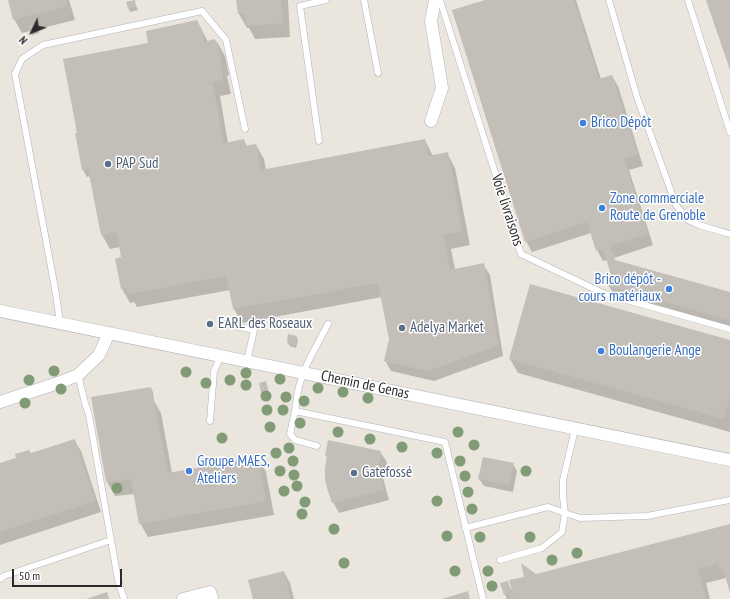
<!DOCTYPE html>
<html>
<head>
<meta charset="utf-8">
<style>
  body { margin:0 }
  #map { position:relative; width:730px; height:599px; overflow:hidden; background:#eae5dd; font-family:"PT Sans Narrow",sans-serif }
  canvas { display:block }
  .north { position:absolute; left:12px; top:12px; width:40px; height:40px; -webkit-text-stroke:3px #fff; paint-order:stroke; rotate:227deg; font-size:11px; font-weight:700; line-height:16px; text-align:center; color:#2a2a2a }
  .north::after { content:''; display:block; margin:auto; width:14px; height:18px; background:#2a2a2a; clip-path:polygon(50% 0,100% 100%,50% 72%,0 100%) }
  .scale { position:absolute; left:12px; top:569px; width:110px; height:18px; box-sizing:border-box; border:2px solid #2a2a2a; border-top:0; padding-left:5px; font-size:12px; line-height:14px; white-space:nowrap; color:#2a2a2a; -webkit-text-stroke:3px #fff; paint-order:stroke }
</style>
</head>
<body>
<div id="map">
<canvas width="730" height="599"></canvas>
<div class="north">N</div>
<div class="scale">50 m</div>
</div>
<script>
const ctx = document.querySelector('canvas').getContext('2d');
ctx.lineJoin = 'round';
function paint(path, color) {
  ctx.fillStyle = color;
  ctx.fill(path, 'evenodd');
}
function poly(rows) {
  const path = new Path2D();
  for (const r of rows) {
    path.moveTo(r[0], r[1]);
    for (let i = 2; i < r.length; i += 2) path.lineTo(r[i], r[i + 1]);
  }
  return path;
}
function trace(path, color, width, dash) {
  ctx.strokeStyle = color;
  ctx.lineWidth = width;
  ctx.lineCap = dash ? 'butt' : 'round';
  ctx.setLineDash(dash || []);
  ctx.stroke(path);
}
function label(font, color, halo, rows, align = 'center') {
  ctx.font = font + ' "PT Sans Narrow",sans-serif';
  ctx.lineWidth = 3;
  ctx.setLineDash([]);
  ctx.textBaseline = 'middle';
  ctx.strokeStyle = halo;
  ctx.fillStyle = color;
  for (const [text, x, y, turn = 0] of rows) {
    ctx.save();
    ctx.translate(x, y);
    ctx.rotate((+turn || 0) * Math.PI / 180);
    ctx.textAlign = isNaN(turn) ? turn : align;
    if (halo) ctx.strokeText(text, 0, 0);
    ctx.fillText(text, 0, 0);
    ctx.restore();
  }
}
paint(poly([
  [9,0,69,0,75,20,38,29,39,33,32,35,30,31,22,33,14,19],
  [237,0,288,0,290,37,255,39,249,28,247,28,239,14],
  [488,0,576,0,601,79,612,76,618,86,643,166,629,170,653,245,614,258,615,262,730,294,730,331,617,300,609,286,612,275,607,260,603,261,597,250,591,233,532,252,526,241],
  [134,1,138,10,130,12,129,9],
  [197,21,208,42,217,42,225,56,229,75,227,76,231,94,220,96,228,143,244,140,247,147,256,145,264,159,266,170,425,140,433,156,447,153,455,168,470,245,451,249,455,269,483,264,490,275,503,356,434,381,391,371,385,360,390,339,382,297,242,323,234,309,230,290,137,307,134,302,130,303,122,289,116,260,122,258,120,247,110,249,102,235,91,176,87,177,83,170,77,134,149,43],
  [296,337,298,340,296,348,290,346,288,343],
  [730,341,730,432,518,373,510,359],
  [266,382,267,385,269,395,264,395,262,392],
  [151,388,153,392,154,401,161,413,172,473,258,458,266,472,274,515,148,537,140,523,134,494,115,496,107,482],
  [74,440,81,451,101,512,0,545,0,464],
  [380,452,387,462,383,478,389,500,339,513,333,502,328,459,326,456],
  [513,464,517,471,513,492,484,486,479,479],
  [730,525,730,591,726,578,706,583,710,599,507,599,501,584,507,582,513,592,536,575],
  [284,572,290,583,294,599,254,599]
]), '#0003');
paint(poly([
  [8,0,66,0,67,6,13,20],
  [135,0,136,7,128,9,126,2],
  [236,0,281,0,283,23,246,26,245,14,238,14],
  [485,0,574,0,599,79,612,75,638,155,624,159,648,234,610,246,615,260,730,292,730,320,608,286,611,275,603,249,596,251,587,222,525,242,452,10],
  [706,0,730,0,730,70],
  [197,20,203,32,204,42,215,39,216,42,217,41,221,61,220,62,223,80,212,82,224,143,244,139,245,146,256,144,261,170,425,139,428,156,448,152,462,231,443,235,450,270,484,263,498,345,428,371,384,361,389,339,378,283,233,309,226,276,128,294,127,288,121,289,115,259,121,257,116,232,101,235,88,169,82,170,75,133,77,133,63,59,148,43,146,31],
  [37,24,38,30,30,32,28,26],
  [530,284,730,340,730,396,724,419,509,359],
  [288,334,297,336,295,345,287,343],
  [266,381,268,392,261,393,259,383],
  [151,387,168,473,258,457,266,501,139,524,131,479,106,482,91,397],
  [75,439,95,501,0,532,0,463,16,458,15,454,29,450,31,453],
  [328,440,381,451,378,466,384,490,332,503,327,488,325,479,325,468,327,456,325,456],
  [483,457,514,463,509,485,478,479],
  [730,524,730,593,723,568,719,569,718,564,698,569,706,599,510,599,509,594,504,595,500,583,508,581,511,593,513,593,509,580,524,577,521,563,536,574],
  [284,571,291,599,253,599,248,580],
  [468,591,470,599,442,599],
  [107,592,109,599,86,599]
]), '#c3bfb8');
const service = poly([
  [364,0,378,73],
  [440,0,521,254,605,294,730,329],
  [609,0,637,97,676,205,688,220,699,225,730,234],
  [688,0,730,132],
  [319,141,300,6,326,0],
  [60,323,56,294,15,74,22,59,43,45,202,11,226,40,245,129],
  [221,323,254,330,247,361],
  [328,324,310,358,303,373,298,390,295,411,445,442,483,599],
  [78,375,85,403,89,415,118,580,124,599],
  [295,411,290,434,295,440,317,446],
  [210,421,214,371,221,356],
  [465,528,548,507,565,513,580,518,647,516,730,500],
  [500,560,542,548,562,532,565,513,563,497,563,480,575,429],
  [0,579,4,576,111,540]
]);
const minor = poly([
  [431,121,442,88,431,21,435,0],
  [0,311,730,460],
  [0,402,61,382,78,375,99,355,109,333],
  [183,599,210,592,212,599]
]);
trace(service, '#b0b2bc', 7);
trace(minor, '#b0b2bc', 13);
trace(service, '#fff', 6);
trace(minor, '#fff', 12);
ctx.fillStyle = '#819b76';
for (const [x, y] of [
  [54,371],
  [186,372],
  [246,373],
  [280,379],
  [29,380],
  [230,380],
  [206,383],
  [246,385],
  [318,388],
  [61,389],
  [343,392],
  [266,396],
  [286,397],
  [368,398],
  [304,401],
  [25,403],
  [267,410],
  [283,410],
  [300,423],
  [270,427],
  [338,432],
  [458,432],
  [222,438],
  [370,439],
  [474,445],
  [402,447],
  [289,448],
  [276,453],
  [437,453],
  [293,461],
  [460,461],
  [280,471],
  [526,471],
  [294,475],
  [465,476],
  [297,486],
  [117,488],
  [284,491],
  [468,492],
  [437,501],
  [305,502],
  [472,509],
  [302,514],
  [334,529],
  [447,536],
  [480,537],
  [530,537],
  [577,553],
  [552,560],
  [344,563],
  [455,571],
  [488,571],
  [492,586]
]) {
  ctx.beginPath();
  ctx.arc(x, y, 5.5, 0, 2 * Math.PI);
  ctx.fill();
}
for (const [x, y, r, color] of [
  [583,123,4,"#3f7fe0"],
  [108,164,4,"#5c6f8a"],
  [602,208,4,"#3f7fe0"],
  [669,289,4,"#3f7fe0"],
  [210,324,4,"#5c6f8a"],
  [402,328,4,"#5c6f8a"],
  [601,351,4,"#3f7fe0"],
  [189,471,4,"#3f7fe0"],
  [354,473,4,"#5c6f8a"]
]) {
  const dot = new Path2D();
  dot.arc(x, y, r, 0, 2 * Math.PI);
  ctx.fillStyle = color;
  ctx.fill(dot);
  trace(dot, '#fff', 1.5);
}
label('15px', '#366cbe', '#fff', [
  ["Brico Dépôt",591,123],
  ["Zone commerciale",610,199],
  ["Route de Grenoble",610,216],
  ["Brico dépôt -",661,280,"right"],
  ["cours matériaux",661,297,"right"],
  ["Boulangerie Ange",609,351],
  ["Groupe MAES,",197,462],
  ["Ateliers",197,479]
], 'left');
label('15px', '#4e5e75', '#fff', [
  ["PAP Sud",116,164],
  ["EARL des Roseaux",218,324],
  ["Adelya Market",410,328],
  ["Gatefossé",362,473]
], 'left');
label('15px', '#2a2a2a', '#fff', [
  ["Voie livraisons",507,210,72],
  ["Chemin de Genas",365,385,12]
]);
</script>
</body>
</html>
